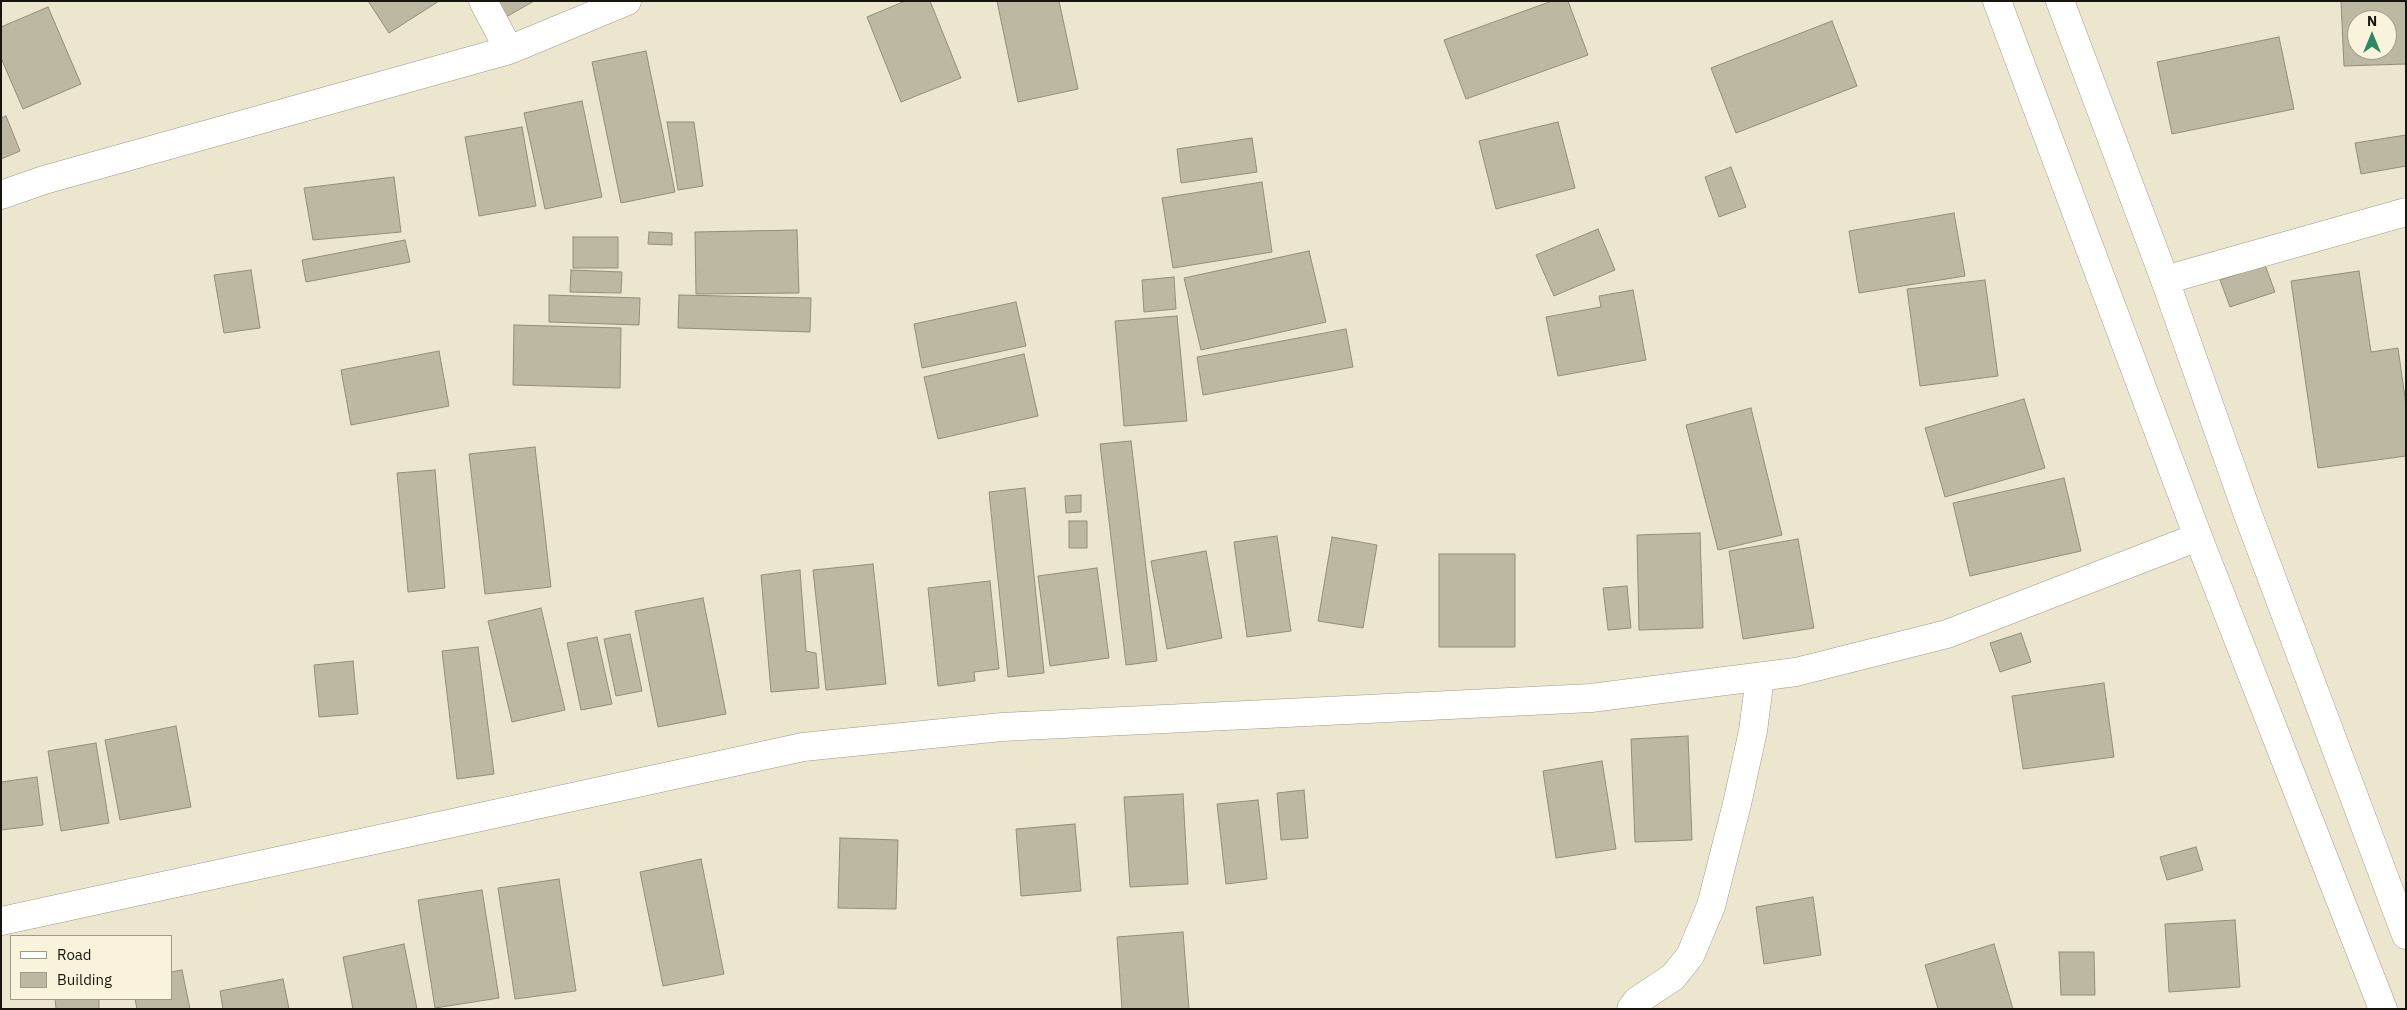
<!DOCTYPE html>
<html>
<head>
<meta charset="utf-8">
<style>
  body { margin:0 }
  #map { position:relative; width:2407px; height:1010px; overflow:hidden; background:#ece6cf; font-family:"IBM Plex Sans",sans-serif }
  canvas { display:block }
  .frame { position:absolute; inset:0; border:2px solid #17150d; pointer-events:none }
  .legend { position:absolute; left:10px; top:935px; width:162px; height:65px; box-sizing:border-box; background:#f9f3dc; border:1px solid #9f9a89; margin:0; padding:6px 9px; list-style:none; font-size:15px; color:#17150d }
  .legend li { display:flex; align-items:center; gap:10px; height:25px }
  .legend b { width:25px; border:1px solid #9f9a89 }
  .north { position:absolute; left:2347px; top:10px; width:50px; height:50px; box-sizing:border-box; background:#f9f3dc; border:1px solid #9f9a89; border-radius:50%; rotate:0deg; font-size:14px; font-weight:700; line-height:20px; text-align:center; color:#17150d }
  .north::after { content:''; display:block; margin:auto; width:18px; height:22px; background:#298a64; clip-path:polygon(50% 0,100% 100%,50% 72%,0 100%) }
</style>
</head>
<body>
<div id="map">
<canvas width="2407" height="1010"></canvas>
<div class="frame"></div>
<ul class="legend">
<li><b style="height:6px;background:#fff"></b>Road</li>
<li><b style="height:14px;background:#bdb8a1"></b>Building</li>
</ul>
<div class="north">N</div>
</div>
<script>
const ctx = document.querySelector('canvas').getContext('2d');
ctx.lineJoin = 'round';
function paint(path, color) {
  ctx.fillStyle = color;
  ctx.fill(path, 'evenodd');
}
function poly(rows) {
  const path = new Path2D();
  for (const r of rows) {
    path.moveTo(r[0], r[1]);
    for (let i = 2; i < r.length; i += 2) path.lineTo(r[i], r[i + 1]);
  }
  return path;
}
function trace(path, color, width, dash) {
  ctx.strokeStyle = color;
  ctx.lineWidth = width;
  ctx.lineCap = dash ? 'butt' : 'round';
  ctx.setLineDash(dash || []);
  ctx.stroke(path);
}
const building = poly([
  [368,1,439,1,389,33,368,1],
  [497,1,534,1,506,17,497,1],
  [905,1,930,1,961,78,901,102,867,17,905,1],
  [997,1,1059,1,1078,89,1018,102,997,1],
  [1552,1,1568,1,1588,55,1466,99,1444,40,1552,1],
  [2341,1,2406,1,2406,64,2344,66,2341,1],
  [2357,20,2387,20,2387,50,2357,50,2357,20],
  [48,7,81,84,23,109,1,58,1,27,48,7],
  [1832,21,1857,86,1736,133,1711,68,1832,21],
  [2279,37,2294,109,2172,134,2157,62,2279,37],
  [646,51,675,192,621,203,592,62,646,51],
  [582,101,602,197,545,209,524,113,582,101],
  [6,116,20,151,1,159,1,118,6,116],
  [667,122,694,122,703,186,678,190,667,122],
  [1558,122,1575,188,1496,209,1479,141,1558,122],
  [522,127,536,206,479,216,465,137,522,127],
  [2406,135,2406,166,2361,174,2355,143,2406,135],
  [1252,138,1257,172,1181,183,1177,149,1252,138],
  [1731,167,1746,207,1719,217,1705,177,1731,167],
  [394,177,401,232,313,240,304,188,394,177],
  [1262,182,1272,252,1173,268,1162,198,1262,182],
  [1954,213,1965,276,1859,293,1849,231,1954,213],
  [1598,229,1615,270,1554,296,1536,255,1598,229],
  [797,230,799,293,696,294,695,232,797,230],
  [649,232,672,233,672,245,648,244,649,232],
  [573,237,618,237,618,268,573,268,573,237],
  [405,240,410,262,306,282,302,260,405,240],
  [1309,251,1326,322,1201,350,1184,278,1309,251],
  [2265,265,2275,292,2230,307,2220,280,2265,265],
  [251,270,260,328,224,333,214,275,251,270],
  [571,270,622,272,621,293,570,292,571,270],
  [2359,271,2371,352,2398,348,2406,405,2406,456,2318,468,2291,281,2359,271],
  [1174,277,1176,309,1144,312,1142,280,1174,277],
  [1985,280,1998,376,1920,386,1907,289,1985,280],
  [1633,290,1646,360,1558,376,1546,317,1601,307,1599,296,1633,290],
  [549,295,640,298,639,325,549,322,549,295],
  [679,295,811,298,810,332,678,328,679,295],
  [1016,302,1026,346,922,368,914,324,1016,302],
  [1177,316,1187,421,1124,426,1115,321,1177,316],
  [514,325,621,328,620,388,513,385,514,325],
  [1346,329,1353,367,1203,395,1197,357,1346,329],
  [439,351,449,406,351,425,341,370,439,351],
  [1024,354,1038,416,938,439,924,377,1024,354],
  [2024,399,2045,468,1945,497,1925,428,2024,399],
  [1751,408,1782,535,1718,550,1686,425,1751,408],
  [1131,441,1157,661,1126,665,1100,444,1131,441],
  [535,447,551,587,485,594,469,454,535,447],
  [435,470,445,588,408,592,397,473,435,470],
  [2064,478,2081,551,1970,576,1953,503,2064,478],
  [1025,488,1044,673,1008,677,989,492,1025,488],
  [1081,495,1081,512,1066,513,1065,496,1081,495],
  [1069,521,1087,521,1087,548,1069,548,1069,521],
  [1700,533,1703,628,1639,630,1637,535,1700,533],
  [1277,536,1291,631,1247,637,1234,542,1277,536],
  [1332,537,1377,545,1363,628,1318,621,1332,537],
  [1798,539,1814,628,1743,639,1729,551,1798,539],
  [1206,551,1222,638,1167,649,1151,561,1206,551],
  [1439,554,1515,554,1515,647,1439,647,1439,554],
  [873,564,886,684,826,690,813,570,873,564],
  [1097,568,1109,658,1050,666,1038,576,1097,568],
  [800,570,806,651,816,653,819,688,771,692,761,575,800,570],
  [990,581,999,669,974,672,975,681,938,686,928,588,990,581],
  [1627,586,1631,628,1608,630,1603,588,1627,586],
  [703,598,726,714,658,727,635,611,703,598],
  [541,608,565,710,512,722,488,621,541,608],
  [2021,633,2031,662,2000,672,1990,643,2021,633],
  [630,634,642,691,616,696,604,639,630,634],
  [597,637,612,704,581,710,567,643,597,637],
  [478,647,494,774,457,779,442,651,478,647],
  [353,661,358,714,319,717,314,665,353,661],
  [2104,683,2114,757,2023,769,2012,696,2104,683],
  [176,726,191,807,120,820,105,740,176,726],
  [1688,736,1692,840,1635,842,1631,739,1688,736],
  [96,743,109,823,61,831,48,751,96,743],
  [1602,761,1616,849,1556,858,1543,771,1602,761],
  [37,777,43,825,1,830,1,782,37,777],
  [1304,790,1308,838,1281,840,1277,793,1304,790],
  [1183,794,1188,884,1130,887,1124,797,1183,794],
  [1258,800,1267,879,1226,884,1217,804,1258,800],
  [1075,824,1081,891,1021,896,1016,829,1075,824],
  [840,838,898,840,896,909,838,908,840,838],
  [2196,847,2203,870,2167,880,2160,857,2196,847],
  [701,859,724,974,663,986,640,872,701,859],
  [559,879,576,991,515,999,498,888,559,879],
  [482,890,499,998,435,1008,418,900,482,890],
  [1813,897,1821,955,1764,964,1756,907,1813,897],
  [2235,920,2240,987,2169,992,2165,924,2235,920],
  [1183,932,1189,1009,1122,1009,1117,937,1183,932],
  [404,944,417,1009,353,1009,343,957,404,944],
  [1994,944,2013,1009,1938,1009,1925,965,1994,944],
  [2059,952,2094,952,2095,995,2061,995,2059,952],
  [182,970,190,1009,137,1009,135,999,171,999,171,972,182,970],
  [283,979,289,1009,223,1009,220,991,283,979],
  [55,999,99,999,99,1009,56,1009,55,999]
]);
paint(building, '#bdb8a1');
trace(building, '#938e78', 1);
const minor = poly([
  [483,1,509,50],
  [1,195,44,180,509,50,627,1],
  [2165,280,2406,212],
  [1,921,803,747,1002,727,1591,698,1796,672,1947,634,2198,537],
  [1631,1009,1637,1001,1673,977,1690,956,1711,906,1737,804,1753,731,1760,677]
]);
const tertiary = poly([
  [1997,1,2198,537,2383,1009],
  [2060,1,2165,280,2247,512,2406,935]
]);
trace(minor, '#9f9a84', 29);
trace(tertiary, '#9f9a84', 29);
trace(minor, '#fff', 28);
trace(tertiary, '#fff', 28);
</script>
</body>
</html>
